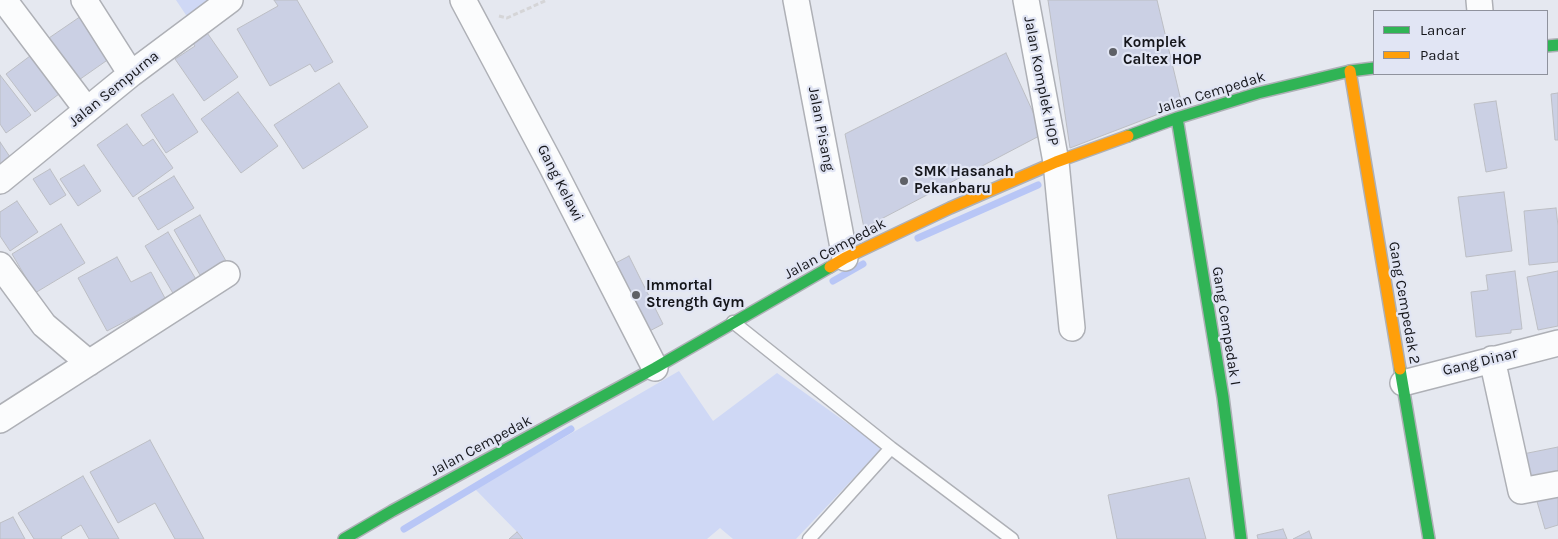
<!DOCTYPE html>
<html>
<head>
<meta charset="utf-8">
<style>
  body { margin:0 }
  #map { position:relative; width:1558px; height:539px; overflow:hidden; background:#e5e8f0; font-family:Karla,sans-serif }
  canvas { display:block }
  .legend { position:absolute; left:1373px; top:10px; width:175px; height:65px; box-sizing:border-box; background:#e1e5f4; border:1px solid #8f929d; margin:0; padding:6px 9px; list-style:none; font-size:15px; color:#15161b }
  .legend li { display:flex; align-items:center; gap:10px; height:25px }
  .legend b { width:25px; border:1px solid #8f929d }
</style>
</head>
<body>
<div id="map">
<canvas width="1558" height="539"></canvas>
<ul class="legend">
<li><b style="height:6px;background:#30b455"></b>Lancar</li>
<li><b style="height:6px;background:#ff9f0a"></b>Padat</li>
</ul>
</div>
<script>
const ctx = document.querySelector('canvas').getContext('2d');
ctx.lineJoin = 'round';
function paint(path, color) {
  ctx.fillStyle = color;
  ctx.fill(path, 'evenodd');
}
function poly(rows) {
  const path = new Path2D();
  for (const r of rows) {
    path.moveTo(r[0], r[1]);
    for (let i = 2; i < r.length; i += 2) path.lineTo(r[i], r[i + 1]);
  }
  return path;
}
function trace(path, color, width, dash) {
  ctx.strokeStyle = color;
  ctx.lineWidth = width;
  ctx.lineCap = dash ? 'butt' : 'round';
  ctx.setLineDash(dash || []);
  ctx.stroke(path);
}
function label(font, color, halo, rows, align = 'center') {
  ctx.font = font + ' Karla,sans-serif';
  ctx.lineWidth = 4.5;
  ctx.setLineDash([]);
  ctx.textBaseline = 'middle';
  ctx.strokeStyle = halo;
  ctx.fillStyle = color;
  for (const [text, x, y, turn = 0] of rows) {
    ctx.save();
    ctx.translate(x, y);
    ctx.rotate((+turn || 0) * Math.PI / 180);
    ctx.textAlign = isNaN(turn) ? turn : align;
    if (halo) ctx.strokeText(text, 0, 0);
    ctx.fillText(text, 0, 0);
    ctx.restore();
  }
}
paint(poly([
  [176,0,215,0,188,18],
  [679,371,713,421,777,373,882,448,796,539,733,539,720,528,707,539,524,539,475,489]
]), '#cfd8f5');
trace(poly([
  [918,238,1038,185],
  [833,281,863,264],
  [404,529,571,429]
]), '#b8c6f6', 7);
const building = poly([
  [274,0,297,0,333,62,315,72,310,64,270,86,237,29,278,6,274,0],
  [1048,0,1157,0,1182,105,1070,148,1048,0],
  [87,12,116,54,76,82,46,40,87,12],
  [203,27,238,77,204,101,175,59,195,46,188,37,203,27],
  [1006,53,1043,134,864,228,845,134,1006,53],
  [30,56,59,94,35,112,6,74,30,56],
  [0,75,31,115,6,133,0,124,0,75],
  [339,83,368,127,303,169,274,125,339,83],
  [238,92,278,146,241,173,201,119,238,92],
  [1558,93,1558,140,1555,140,1551,94,1558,93],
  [173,94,198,132,166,153,141,115,173,94],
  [1496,101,1507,168,1486,172,1474,104,1496,101],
  [127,124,143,146,153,139,173,168,133,197,97,145,127,124],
  [0,142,10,157,0,164,0,142],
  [84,165,101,191,78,206,60,179,84,165],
  [50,169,66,195,50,205,33,179,50,169],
  [174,176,194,208,158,230,138,198,174,176],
  [1504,192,1512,251,1466,257,1458,197,1504,192],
  [17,201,38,232,10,251,0,236,0,212,17,201],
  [1556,208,1558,226,1558,262,1529,265,1524,211,1556,208],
  [200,215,226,261,200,275,174,230,200,215],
  [61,224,85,263,35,293,12,254,61,224],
  [168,232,197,281,174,295,145,246,168,232],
  [629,256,663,324,642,335,608,267,629,256],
  [117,257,131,282,151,272,166,300,107,331,78,278,117,257],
  [1515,271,1522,329,1511,330,1511,333,1476,337,1471,292,1488,290,1486,275,1515,271],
  [1558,271,1558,326,1538,330,1527,277,1558,271],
  [150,440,204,539,175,539,155,503,118,523,90,472,150,440],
  [1558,447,1558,479,1529,485,1523,454,1558,447],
  [83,476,119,539,89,539,81,525,61,537,62,539,34,539,18,513,83,476],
  [1189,478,1206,539,1117,539,1108,495,1189,478],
  [1558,491,1558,525,1545,529,1536,498,1558,491],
  [13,517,25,539,0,539,0,523,13,517],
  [1283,529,1287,539,1258,539,1257,535,1283,529],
  [1309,531,1312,539,1293,539,1309,531],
  [517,532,523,539,509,539,517,532]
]);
paint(building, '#cbd0e4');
trace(building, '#bcbec4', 1);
const lane = poly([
  [733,322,891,448,1012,539],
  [809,539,891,448]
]);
const street = poly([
  [4,0,87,110],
  [84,0,131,74],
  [463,0,551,165,655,368],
  [796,0,845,258],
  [1026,0,1056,162,1072,328],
  [1479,0,1480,11],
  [0,181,131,74,230,0],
  [0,265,44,325,89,363],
  [1492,359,1521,491,1558,484],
  [1403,383,1558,343],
  [0,420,227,274]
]);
const fast = poly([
  [1547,46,1558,45],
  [1177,118,1223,397,1241,539],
  [1128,136,1177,118,1258,93,1350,71,1374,68],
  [1400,369,1429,539],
  [344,539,392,511,655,368,830,267]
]);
const slow = poly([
  [1350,71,1400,369],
  [830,267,845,258,950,208,1056,162,1128,136]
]);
trace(lane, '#aeb0b6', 15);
trace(street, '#aeb0b6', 28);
trace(fast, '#aeb0b6', 14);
trace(slow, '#aeb0b6', 14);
trace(poly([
  [499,16,507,18,547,0]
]), '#d5d5d7', 3, [5, 2.5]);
trace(lane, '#fbfcfd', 12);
trace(street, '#fbfcfd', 25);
trace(fast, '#30b455', 11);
trace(slow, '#ff9f0a', 11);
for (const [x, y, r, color] of [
  [1113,52,5,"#5e6066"],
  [904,181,5,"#5e6066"],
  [636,295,5,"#5e6066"]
]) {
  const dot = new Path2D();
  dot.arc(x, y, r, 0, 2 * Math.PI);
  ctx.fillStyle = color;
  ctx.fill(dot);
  trace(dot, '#e1e5f4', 2);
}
label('bold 15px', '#15161b', '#e1e5f4', [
  ["Komplek",1123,43],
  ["Caltex HOP",1123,60],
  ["SMK Hasanah",914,172],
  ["Pekanbaru",914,189],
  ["Immortal",646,286],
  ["Strength Gym",646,303]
], 'left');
label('15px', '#15161b', '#e1e5f4', [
  ["Jalan Komplek HOP",1041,81,79],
  ["Jalan Sempurna",114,89,-39],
  ["Jalan Cempedak",1211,93,-17],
  ["Jalan Pisang",821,129,79],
  ["Gang Kelawi",560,183,63],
  ["Jalan Cempedak",835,249,-28],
  ["Gang Cempedak 2",1404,303,80],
  ["Gang Cempedak I",1226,326,81],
  ["Gang Dinar",1480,362,-14],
  ["Jalan Cempedak",481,446,-28]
]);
</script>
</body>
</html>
